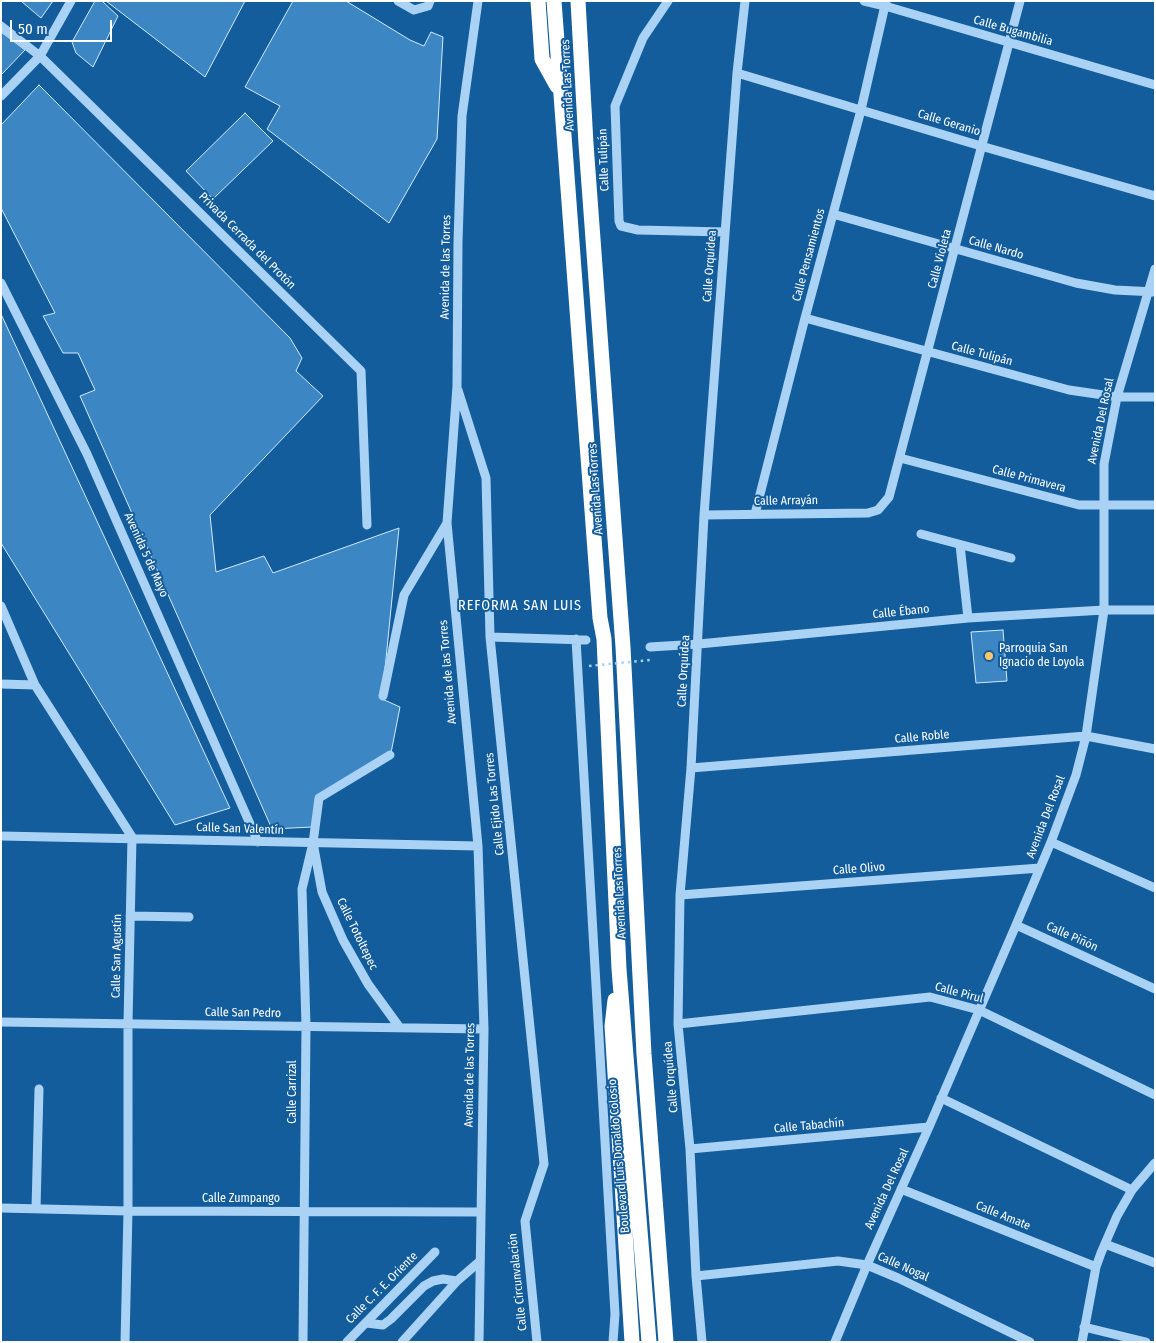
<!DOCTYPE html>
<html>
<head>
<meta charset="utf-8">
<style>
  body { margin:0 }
  #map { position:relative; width:1156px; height:1343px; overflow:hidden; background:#135d9c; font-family:"Fira Sans Condensed",sans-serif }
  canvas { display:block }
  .frame { position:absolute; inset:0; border:2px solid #fff; pointer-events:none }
  .scale { position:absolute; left:10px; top:20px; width:102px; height:22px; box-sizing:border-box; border:2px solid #fff; border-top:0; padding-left:6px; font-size:15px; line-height:18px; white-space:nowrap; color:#fff; -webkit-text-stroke:4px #135d9c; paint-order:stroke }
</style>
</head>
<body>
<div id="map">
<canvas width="1156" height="1343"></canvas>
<div class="frame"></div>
<div class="scale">50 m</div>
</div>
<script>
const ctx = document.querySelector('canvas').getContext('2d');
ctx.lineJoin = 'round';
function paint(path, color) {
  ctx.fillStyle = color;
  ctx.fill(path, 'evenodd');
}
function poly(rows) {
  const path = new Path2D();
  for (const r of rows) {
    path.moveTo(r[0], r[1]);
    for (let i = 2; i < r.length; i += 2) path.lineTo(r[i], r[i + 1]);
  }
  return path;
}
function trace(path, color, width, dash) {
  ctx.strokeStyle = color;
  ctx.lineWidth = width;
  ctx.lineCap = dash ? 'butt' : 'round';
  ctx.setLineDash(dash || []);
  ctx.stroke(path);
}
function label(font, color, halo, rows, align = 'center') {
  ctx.font = font + ' "Fira Sans Condensed",sans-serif';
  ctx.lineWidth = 4;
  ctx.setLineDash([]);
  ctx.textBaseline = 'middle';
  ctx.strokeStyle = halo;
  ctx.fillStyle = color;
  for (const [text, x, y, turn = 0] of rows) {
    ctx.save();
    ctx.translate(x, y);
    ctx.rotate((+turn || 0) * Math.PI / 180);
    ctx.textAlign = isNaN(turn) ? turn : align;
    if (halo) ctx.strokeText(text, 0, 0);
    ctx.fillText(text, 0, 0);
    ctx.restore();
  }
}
const building = poly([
  [21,1,53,1,41,18,21,1],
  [95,1,102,1,118,16,93,67,76,53,72,42,95,1],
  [106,1,245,1,205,77,106,1],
  [293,1,346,1,410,40,424,46,431,32,443,37,437,139,389,223,267,129,280,106,245,87,293,1],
  [1,32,25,50,1,75,1,32],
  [39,85,290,338,302,358,296,371,323,396,210,515,216,572,264,556,273,573,399,528,382,699,400,707,391,753,317,796,312,827,272,829,80,396,95,390,78,353,63,353,43,316,55,313,1,208,1,125,39,85],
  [245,113,273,141,213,199,186,171,245,113],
  [1,314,230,808,175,825,1,543,1,314],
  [1003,630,1007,681,976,683,971,632,1003,630]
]);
paint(building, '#3c86c3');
trace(building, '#d1eafd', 1);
trace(poly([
  [398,1,414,10,428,6,430,1],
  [478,1,462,116,458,242,457,386,447,523,478,846,484,1029,479,1342],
  [668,1,643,38,615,106,619,221,621,226,638,230,725,232],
  [864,1,885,6,1155,85],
  [1,26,40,56,361,371,367,525],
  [737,73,981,146,1155,196],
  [1,96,40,56,71,1],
  [833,214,1076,283,1115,290,1155,292],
  [1,283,87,454,258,842],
  [805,318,1069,390,1117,397,1155,397],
  [458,390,486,478,490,637,544,1164,525,1221,537,1342],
  [900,458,1079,505,1155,505],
  [755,514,805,318,861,110,886,1],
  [704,515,868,513,878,510,889,497,1020,1],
  [921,534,1011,558],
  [960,545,968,618],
  [1,606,35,685,132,837,128,1023,128,1211,125,1342],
  [490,637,586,640],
  [576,639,615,1314,613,1342],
  [650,647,699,644,968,618,1104,610,1155,610],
  [1,684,35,685],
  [383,696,404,595,447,523],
  [691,768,1086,736,1155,749],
  [1,836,478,846],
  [1051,842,1155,888],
  [314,848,322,892,343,940,368,984,400,1028],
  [680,895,1040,868],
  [130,916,189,917],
  [1016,925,1155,989],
  [1,1022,484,1029],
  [678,1024,930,997,979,1010,1155,1095],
  [941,1098,1132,1190],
  [690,1149,929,1127],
  [901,1189,1096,1267],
  [1,1208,128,1211,480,1212],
  [36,1209,39,1089],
  [1105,1244,1155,1263],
  [696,1276,838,1261,867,1265,898,1278,1030,1342],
  [366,1323,383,1325,391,1319,424,1286,433,1281,443,1279,457,1281],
  [1084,1327,1146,1342],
  [303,1342,306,1026,302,889,313,843,319,798,390,755],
  [347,1342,435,1252],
  [402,1342,457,1281,479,1262],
  [702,1342,696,1276,690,1149,678,1024,680,895,691,768,704,515,737,73,745,1],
  [835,1342,867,1265,929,1127,1016,925,1051,842,1076,775,1086,736,1104,610,1104,464,1117,397,1155,269],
  [1082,1342,1096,1267,1101,1253,1117,1216,1132,1190,1155,1163]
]), '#a9d2f4', 9);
trace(poly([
  [538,1,542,59,557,86],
  [554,1,600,618,604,639,619,969,649,1342],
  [578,1,586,144,623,647,644,1054,666,1342],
  [615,1000,612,1026,632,1342]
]), '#fff', 15);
trace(poly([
  [589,666,650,660]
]), '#a9d2f4', 2.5, [2.5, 4]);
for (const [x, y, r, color] of [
  [989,656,5,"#ffc56b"]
]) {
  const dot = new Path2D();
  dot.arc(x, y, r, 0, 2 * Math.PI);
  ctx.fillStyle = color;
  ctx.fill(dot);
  trace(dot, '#135d9c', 2);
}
label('12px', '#fff', '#135d9c', [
  ["Calle Bugambilia",1013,31,16],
  ["Avenida Las Torres",568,85,-93],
  ["Calle Geranio",949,123,17],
  ["Calle Tulipán",604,160,-92],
  ["Privada Cerrada del Protón",247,241,45],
  ["Calle Nardo",996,248,16],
  ["Calle Pensamientos",809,255,-75],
  ["Calle Violeta",940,259,-75],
  ["Calle Orquídea",710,266,-86],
  ["Avenida de las Torres",446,267,-89],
  ["Calle Tulipán",982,354,15],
  ["Avenida Del Rosal",1101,421,-78],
  ["Calle Primavera",1029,479,15],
  ["Avenida Las Torres",596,489,-94],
  ["Calle Arrayán",786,501,-1],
  ["Avenida 5 de Mayo",146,555,66],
  ["Calle Ébano",901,612,-6],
  ["Calle Orquídea",684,671,-87],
  ["Avenida de las Torres",448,672,-95],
  ["Calle Roble",922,737,-5],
  ["Calle Ejido Las Torres",495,804,-96],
  ["Avenida Del Rosal",1046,817,-69],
  ["Calle San Valentín",240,829,2],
  ["Calle Olivo",859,869,-4],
  ["Avenida Las Torres",620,893,-93],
  ["Calle Totoltepec",357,934,64],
  ["Calle Piñón",1072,937,24],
  ["Calle San Agustín",117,956,-89],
  ["Calle Pirul",959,993,15],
  ["Calle San Pedro",243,1013,1],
  ["Avenida de las Torres",470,1075,-89],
  ["Calle Orquídea",671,1077,-95],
  ["Calle Carrizal",293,1092,-90],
  ["Calle Tabachín",809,1126,-5],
  ["Boulevard Luis Donaldo Colosio",619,1156,-95],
  ["Avenida Del Rosal",887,1189,-65],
  ["Calle Zumpango",241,1199],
  ["Calle Amate",1003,1216,22],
  ["Calle Nogal",903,1267,24],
  ["Calle Circunvalación",518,1282,-96],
  ["Calle C. F. E. Oriente",382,1288,-45]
]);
label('12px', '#fff', '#135d9c', [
  ["Parroquia San",999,649],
  ["Ignacio de Loyola",999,663]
], 'left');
ctx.letterSpacing = '1px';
label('14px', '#fff', '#135d9c', [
  ["REFORMA SAN LUIS",520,606]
]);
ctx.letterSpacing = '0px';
</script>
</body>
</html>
